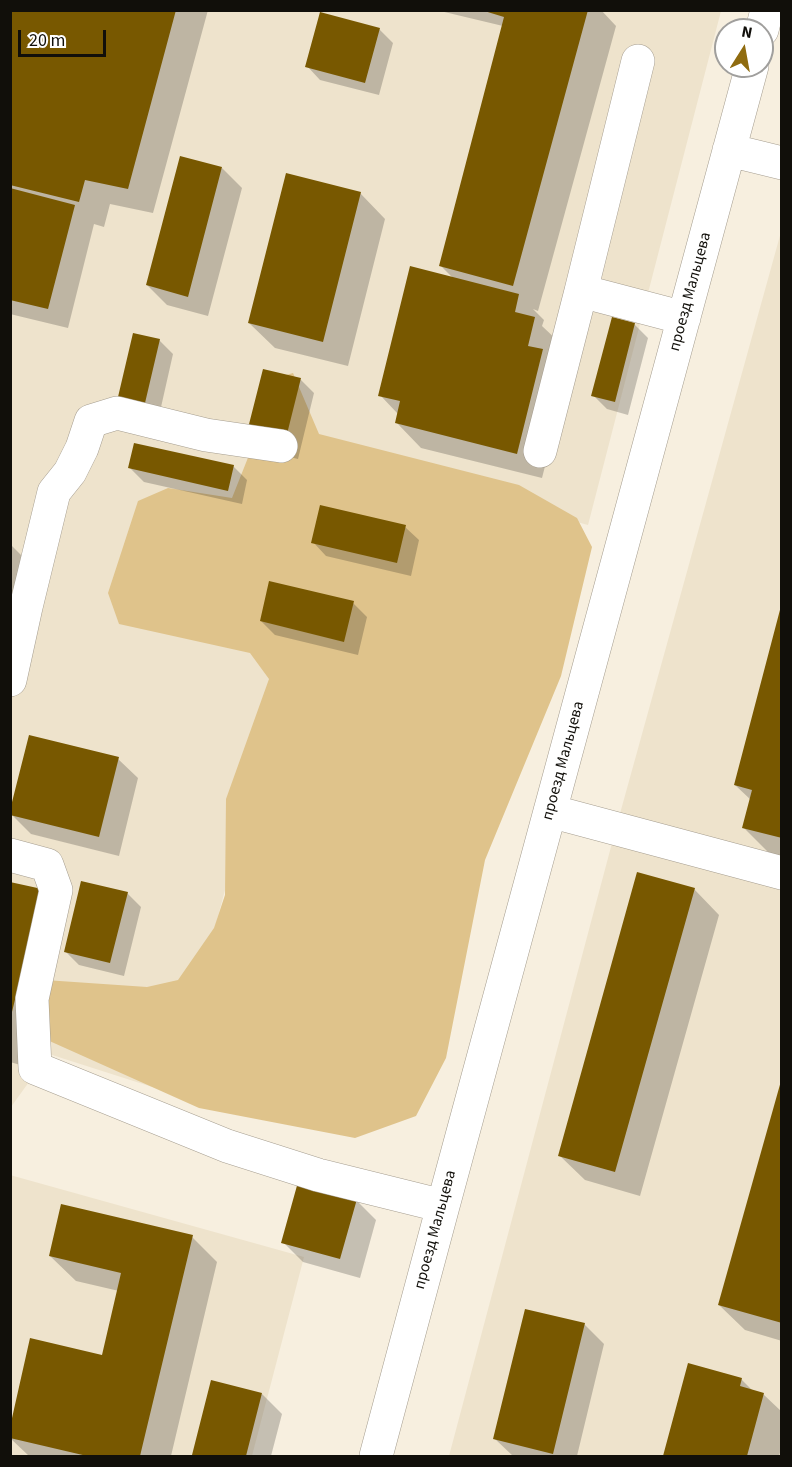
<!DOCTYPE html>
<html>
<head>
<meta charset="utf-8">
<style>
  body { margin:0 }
  #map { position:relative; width:792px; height:1467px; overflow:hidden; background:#f7efdf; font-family:"Source Sans 3",sans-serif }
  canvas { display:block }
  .frame { position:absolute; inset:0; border:12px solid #110f0a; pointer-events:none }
  .north { position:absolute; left:714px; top:18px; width:60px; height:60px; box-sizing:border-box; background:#fff; border:2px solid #a09f9d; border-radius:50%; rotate:11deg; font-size:16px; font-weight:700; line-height:24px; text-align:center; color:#110f0a }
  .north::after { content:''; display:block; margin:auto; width:21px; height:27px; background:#8f6b0f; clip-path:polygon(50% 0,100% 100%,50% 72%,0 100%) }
  .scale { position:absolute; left:18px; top:30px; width:88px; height:27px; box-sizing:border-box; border:3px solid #110f0a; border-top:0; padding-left:8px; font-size:18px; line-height:21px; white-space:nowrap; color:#110f0a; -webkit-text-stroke:4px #fff; paint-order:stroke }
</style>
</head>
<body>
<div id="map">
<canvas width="792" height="1467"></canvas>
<div class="frame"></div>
<div class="north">N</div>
<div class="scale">20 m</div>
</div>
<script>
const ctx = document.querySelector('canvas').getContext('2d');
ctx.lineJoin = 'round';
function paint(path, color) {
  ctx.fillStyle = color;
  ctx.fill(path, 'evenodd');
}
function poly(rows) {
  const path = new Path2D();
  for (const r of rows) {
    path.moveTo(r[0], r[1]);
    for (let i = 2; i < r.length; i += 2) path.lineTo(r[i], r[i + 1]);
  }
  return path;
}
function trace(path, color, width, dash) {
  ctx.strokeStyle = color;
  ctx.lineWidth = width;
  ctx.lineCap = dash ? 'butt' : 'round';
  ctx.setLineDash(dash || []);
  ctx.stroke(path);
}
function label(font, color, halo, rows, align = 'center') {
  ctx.font = font + ' "Source Sans 3",sans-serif';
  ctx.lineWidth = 6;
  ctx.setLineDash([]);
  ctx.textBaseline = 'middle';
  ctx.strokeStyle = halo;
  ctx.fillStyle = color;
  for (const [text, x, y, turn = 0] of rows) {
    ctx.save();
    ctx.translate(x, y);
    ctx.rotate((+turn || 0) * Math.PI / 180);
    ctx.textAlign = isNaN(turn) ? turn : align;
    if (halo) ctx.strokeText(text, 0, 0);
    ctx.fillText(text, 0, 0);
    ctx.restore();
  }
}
paint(poly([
  [11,11,721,11,588,525,340,458,171,1093,49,1054,11,1107],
  [781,232,781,1456,449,1456,616,828],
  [10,1175,304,1257,252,1456,11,1456]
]), '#eee3cc');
paint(poly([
  [293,373,319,434,519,485,577,518,592,547,561,676,485,860,446,1058,416,1116,355,1138,199,1108,45,1039,45,980,147,987,178,980,214,928,225,895,226,799,269,679,250,653,119,624,108,593,138,501,168,488,232,498,280,377]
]), '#dfc38b');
paint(poly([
  [10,10,208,10,153,213,110,204,104,227,94,224,68,328,10,314],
  [436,10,601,10,616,26,538,311,533,309,544,320,542,326,560,343,568,376,542,478,421,448,396,422,398,414,380,395,453,278,441,266,503,26],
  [379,29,393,43,379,95,320,80,307,66],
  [222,168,242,188,208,316,167,305,147,285],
  [360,193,385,219,348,366,275,348,249,323],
  [634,324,648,338,628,415,607,409,593,395],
  [159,340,173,354,159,416,134,410],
  [264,371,301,380,314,393,298,459,261,450],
  [233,466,247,480,242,504,144,482,130,468],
  [405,527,419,540,411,576,326,556,313,542],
  [10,544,33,567,10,656],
  [353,603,367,617,358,655,275,635,261,621],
  [782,609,782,856,769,853,743,827,751,800,735,785],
  [118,759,138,778,119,856,31,834,11,814],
  [10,883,24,1066,10,1062],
  [694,889,719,915,640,1196,585,1180,559,1155],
  [127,893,141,907,124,976,79,965,65,951],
  [782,1084,782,1341,745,1330,719,1305],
  [356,1200,376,1220,360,1278,303,1262,283,1242],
  [192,1237,217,1262,171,1456,29,1456,10,1438,103,1357,119,1291,76,1281,50,1256],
  [584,1324,604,1344,577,1456,513,1456,495,1439],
  [689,1365,741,1379,754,1392,763,1394,782,1412,782,1446,779,1456,664,1456],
  [262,1394,282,1414,271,1456,196,1456,194,1454]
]), '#0003');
paint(poly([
  [10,10,176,10,128,189,85,180,79,202,10,185],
  [481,10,588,10,513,286,439,266,504,17],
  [320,12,380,28,365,83,305,67],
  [180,156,222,167,188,297,146,285],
  [286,173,361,192,323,342,248,323],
  [10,188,75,205,48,309,10,300],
  [410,266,519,294,515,312,535,317,528,346,543,349,517,454,395,423,400,401,378,396],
  [612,317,635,323,615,402,591,396],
  [133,333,160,339,145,403,118,397],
  [263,369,301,378,284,446,246,436],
  [134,443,234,465,228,491,128,468],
  [320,505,406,525,397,563,311,543],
  [269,581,354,601,344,642,260,621],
  [781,606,782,606,782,838,742,828,752,790,734,785],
  [29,735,119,757,99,837,10,815,10,810],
  [637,872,695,888,615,1172,558,1156],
  [81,881,128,892,110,963,64,952],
  [10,882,42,889,11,1016,10,1016],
  [781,1081,782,1081,782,1323,718,1305],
  [298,1182,357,1199,340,1259,281,1243],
  [61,1204,193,1235,140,1456,87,1456,10,1438,10,1427,30,1338,102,1355,121,1273,49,1256],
  [525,1309,585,1323,553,1454,493,1439],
  [688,1363,742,1378,740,1386,764,1393,747,1456,663,1456],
  [211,1380,262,1393,246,1456,198,1456,192,1455]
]), '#785800');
const minor = poly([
  [762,30,767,10],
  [729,150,782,163],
  [581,291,638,61],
  [540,451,581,291,684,318],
  [10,680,26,607,54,492,70,472,82,448,91,421,117,413,206,435,281,446],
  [550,811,782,873],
  [10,855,47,865,56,890,32,999,35,1068,227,1146,318,1175,443,1206],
  [376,1456,443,1206,752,66]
]);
trace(minor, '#a69e90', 34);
trace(minor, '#fff', 33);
label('16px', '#110f0a', '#fff', [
  ["проезд Мальцева",691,292,-75],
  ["проезд Мальцева",564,761,-75],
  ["проезд Мальцева",436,1230,-75]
]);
</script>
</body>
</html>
